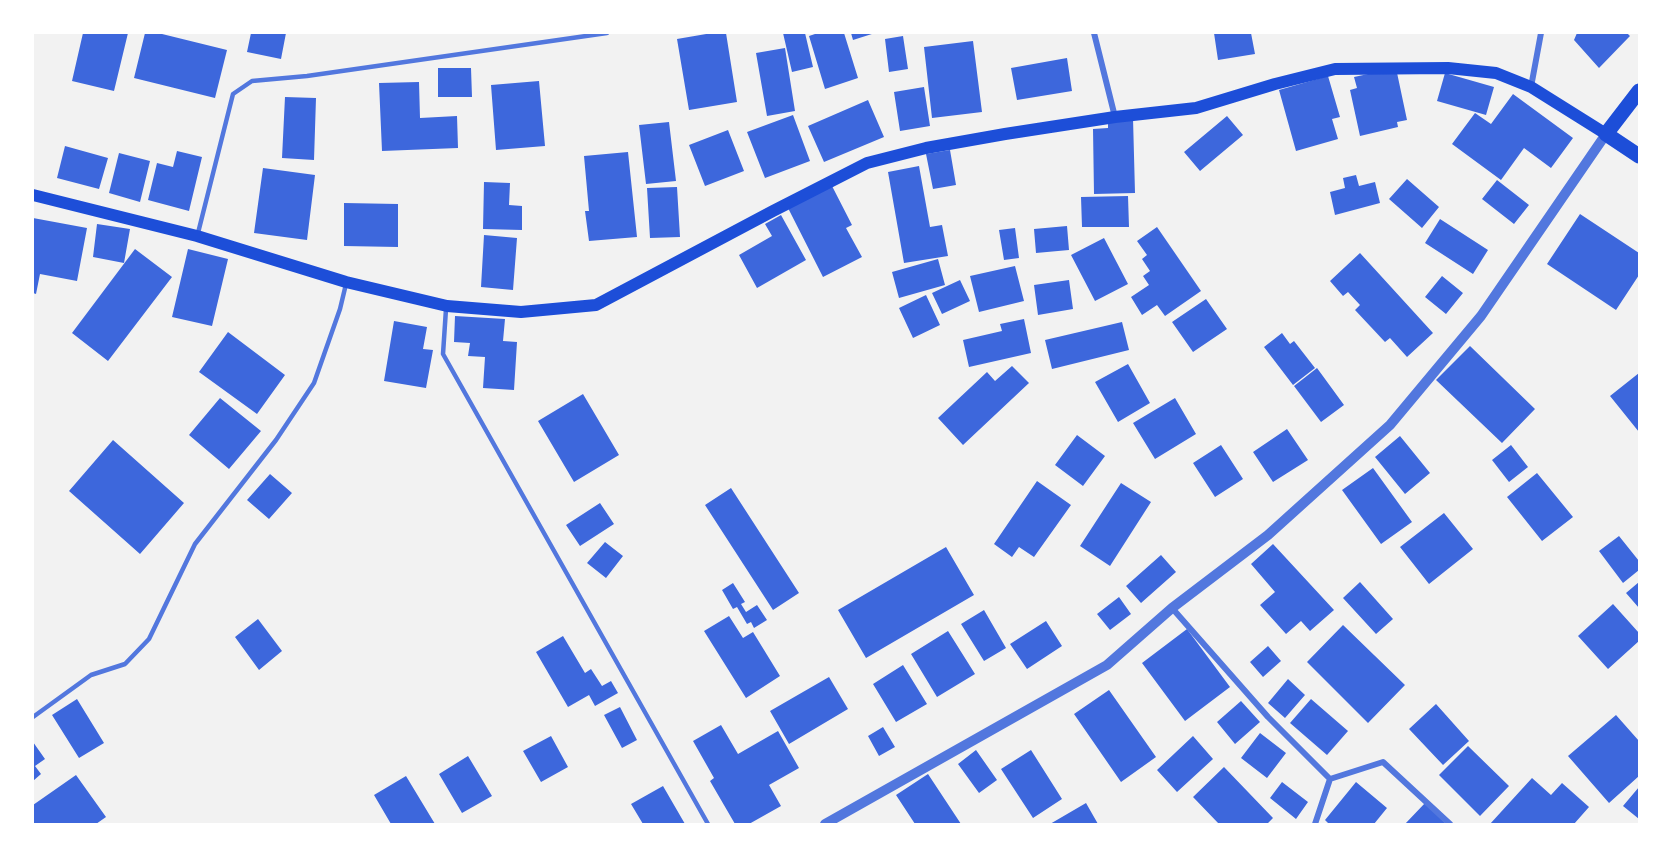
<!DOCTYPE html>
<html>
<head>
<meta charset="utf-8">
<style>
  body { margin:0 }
  #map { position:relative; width:1672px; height:857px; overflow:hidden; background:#f2f2f2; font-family:"DejaVu Sans",sans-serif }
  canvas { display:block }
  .frame { position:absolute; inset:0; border:34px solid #fff; pointer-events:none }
</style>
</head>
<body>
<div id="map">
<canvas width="1672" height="857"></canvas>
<div class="frame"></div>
</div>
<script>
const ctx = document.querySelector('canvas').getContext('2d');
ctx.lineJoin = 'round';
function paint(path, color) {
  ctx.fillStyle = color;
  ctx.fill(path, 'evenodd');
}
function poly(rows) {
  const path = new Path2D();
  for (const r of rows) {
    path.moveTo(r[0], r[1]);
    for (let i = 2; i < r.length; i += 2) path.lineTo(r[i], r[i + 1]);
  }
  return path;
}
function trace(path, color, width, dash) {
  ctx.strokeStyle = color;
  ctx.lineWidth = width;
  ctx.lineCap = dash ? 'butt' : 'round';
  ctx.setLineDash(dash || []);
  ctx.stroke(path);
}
paint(poly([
  [83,33,128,33,114,91,72,81],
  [145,33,158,33,227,50,215,98,134,78],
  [251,33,286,33,281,59,247,52],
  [712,33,726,33,737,102,689,110,677,39],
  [783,33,805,33,813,67,792,72],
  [818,33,844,33,858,78,825,89,809,36],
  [851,33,875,33,853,40],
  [1214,33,1251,33,1255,54,1218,60],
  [1577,33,1627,33,1630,36,1599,68,1574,40],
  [903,36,908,69,889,72,885,39],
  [973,41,982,112,932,118,924,47],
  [785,48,795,111,767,116,756,53],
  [1067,58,1072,91,1017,100,1011,68],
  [438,68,471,68,472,97,438,97],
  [1396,68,1407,120,1397,122,1398,127,1360,136,1350,90,1357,88,1354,77],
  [1445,73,1494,87,1486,115,1437,101],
  [1328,76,1340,117,1332,119,1338,139,1296,151,1279,90],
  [539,81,545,146,496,150,491,85],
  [419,82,420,118,457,116,458,148,382,151,379,83],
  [924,87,930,126,900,131,894,92],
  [1513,94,1573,138,1551,168,1524,148,1501,180,1452,144,1475,113,1491,124],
  [285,97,316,98,314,160,282,158],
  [868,100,884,137,824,162,808,126],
  [793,115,810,161,765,178,747,132],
  [1227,116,1243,135,1200,171,1184,152],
  [1108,118,1133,118,1135,193,1094,194,1093,129,1108,128],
  [669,122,676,181,646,184,639,125],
  [728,130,744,171,705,186,689,145],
  [65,146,108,158,99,189,57,178],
  [950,150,956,185,933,189,926,154],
  [177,151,202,157,189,211,148,200,157,163,173,167],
  [628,152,637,237,589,241,585,211,589,211,584,156],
  [119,153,150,161,140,202,109,193],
  [919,166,930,227,942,225,948,256,904,263,888,172],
  [263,168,315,175,307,240,254,233],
  [1356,175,1359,186,1375,182,1380,203,1335,215,1330,192,1345,188,1343,178],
  [1407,179,1439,207,1422,228,1389,199],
  [1497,180,1529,205,1514,224,1482,199],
  [484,182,510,183,509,205,522,206,522,230,483,229],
  [832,186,852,225,846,228,862,257,823,277,788,208],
  [677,187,680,237,650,238,647,188],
  [1128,196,1129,227,1082,227,1081,197],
  [344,203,398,204,398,247,344,246],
  [1580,214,1639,253,1639,275,1616,310,1547,264],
  [781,215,806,260,757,288,739,255,772,236,765,224],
  [33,218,87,228,77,281,40,274,36,294,33,293],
  [1440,219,1488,250,1473,274,1425,243],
  [97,224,130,229,124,263,93,257],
  [1067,226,1069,250,1036,253,1034,229],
  [1157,227,1201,291,1165,316,1157,305,1142,315,1131,297,1149,285,1143,276,1150,271,1142,259,1147,255,1137,241],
  [1015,228,1019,258,1004,260,999,230],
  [484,235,517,238,513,290,481,287],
  [1104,238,1128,284,1095,301,1071,255],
  [135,249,172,277,108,361,72,333],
  [188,249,228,259,212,326,172,317],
  [1360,253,1433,333,1407,357,1390,338,1385,342,1355,310,1360,305,1348,292,1343,296,1330,281],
  [938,259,945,285,899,298,892,272],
  [1015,266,1024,301,979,312,970,276],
  [1442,276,1463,293,1446,314,1425,297],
  [960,280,970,301,942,314,932,293],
  [1069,280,1073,309,1038,315,1034,285],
  [926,295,940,325,913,338,899,308],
  [1206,299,1227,329,1193,352,1172,322],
  [455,316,505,319,503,341,517,342,514,390,483,388,485,357,468,356,470,343,454,342],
  [1024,319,1031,353,969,367,963,340,1002,331,1000,324],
  [394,321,427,327,423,349,433,350,426,388,384,381],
  [1122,322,1129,350,1052,369,1045,340],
  [228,332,285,375,257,414,199,372],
  [1282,333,1290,344,1294,341,1315,368,1293,385,1264,347],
  [1470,346,1535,409,1502,443,1436,380],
  [1128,364,1150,403,1118,422,1095,382],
  [1012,366,1029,383,963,445,938,418,987,372,995,381],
  [1317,368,1344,405,1321,422,1294,386],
  [1639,373,1639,432,1610,396],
  [583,394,619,455,574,482,538,421],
  [220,398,261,431,229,469,189,435],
  [1175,398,1196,434,1155,459,1133,423],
  [1287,429,1308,460,1273,482,1253,452],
  [1077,435,1105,456,1083,486,1055,465],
  [1400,436,1430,473,1405,494,1375,457],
  [113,440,184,503,140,554,69,491],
  [1221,445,1243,479,1215,497,1193,463],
  [1511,445,1528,467,1509,482,1492,460],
  [1373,468,1412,522,1381,544,1342,490],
  [1537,473,1573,517,1542,541,1507,497],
  [270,474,292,493,269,519,247,500],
  [1037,481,1071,505,1034,557,1019,547,1012,557,994,544],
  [1121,483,1151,502,1110,566,1080,546],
  [731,488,799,593,773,610,705,505],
  [600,503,614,524,580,546,566,525],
  [1444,513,1473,549,1429,584,1400,547],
  [1619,536,1639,561,1639,570,1623,583,1599,551],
  [605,542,623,556,606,578,587,563],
  [1273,544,1334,610,1310,631,1301,621,1286,634,1260,605,1275,592,1251,564],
  [946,547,974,595,866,658,838,610],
  [1161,555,1176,572,1141,603,1126,586],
  [1360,582,1393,619,1376,634,1343,598],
  [1639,582,1639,608,1626,593],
  [733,583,745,602,741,604,746,612,757,605,767,620,754,628,751,622,747,624,737,607,733,609,722,590],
  [1119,597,1131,614,1110,630,1097,614],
  [1613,604,1639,633,1639,641,1608,669,1578,636],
  [984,610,1006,648,984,661,961,624],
  [729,616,743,638,753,632,780,676,746,698,704,631],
  [258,619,282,651,259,670,235,637],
  [1046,621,1062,646,1027,669,1010,644],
  [1343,625,1405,685,1368,723,1307,662],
  [1187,629,1230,687,1185,721,1142,663],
  [948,631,975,674,937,697,911,654],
  [563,636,585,673,591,669,602,686,611,681,618,693,595,706,589,695,568,707,536,652],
  [1268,646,1281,661,1263,677,1250,662],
  [903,665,927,704,896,722,873,684],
  [829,677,848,709,789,744,770,711],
  [1288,679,1305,695,1285,718,1268,703],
  [1109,690,1156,757,1121,782,1074,714],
  [77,699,104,743,79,758,52,715],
  [1311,699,1348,731,1327,755,1290,723],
  [1241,701,1260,722,1235,744,1217,722],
  [1436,704,1469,741,1443,765,1409,729],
  [620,707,637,740,622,748,604,715],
  [1616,715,1639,741,1639,776,1609,803,1568,756],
  [721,725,738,754,778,731,799,768,769,785,781,806,749,824,735,824,710,781,714,778,693,741],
  [883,727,895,747,879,756,868,736],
  [1260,733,1286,753,1267,778,1241,758],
  [551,736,568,767,541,782,523,751],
  [1193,736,1213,759,1177,792,1157,770],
  [33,742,45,759,35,766,41,774,33,781],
  [1468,746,1509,786,1480,816,1439,775],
  [976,750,997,780,979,793,958,764],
  [1031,750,1062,799,1033,818,1001,769],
  [468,756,492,796,462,813,439,774],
  [1224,767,1273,818,1267,824,1219,824,1193,797],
  [928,774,961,824,915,824,896,795],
  [76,775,106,817,96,824,33,824,33,805],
  [406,776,435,824,391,824,374,795],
  [1532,778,1551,795,1562,783,1589,807,1574,824,1490,824],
  [1282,782,1308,802,1296,819,1270,798],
  [1356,782,1387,808,1374,824,1329,824,1325,820],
  [663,786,685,824,643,824,631,804],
  [1639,787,1639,819,1623,806],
  [1086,803,1098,824,1050,824],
  [1425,803,1446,824,1405,824]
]), '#3d67dc');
trace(poly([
  [198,233,233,94,252,81,307,76,607,33],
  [446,309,443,354,708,824],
  [33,717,91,675,125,664,149,639,195,544,276,440,314,383,340,309,346,284]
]), '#5277de', 4.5);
trace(poly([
  [1094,33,1115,117],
  [1531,87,1541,33],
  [1172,608,1268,717,1330,779,1383,762,1450,824],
  [1315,824,1330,779]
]), '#5277de', 6);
trace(poly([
  [825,824,1107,665,1172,608,1268,535,1390,425,1481,316,1606,134]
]), '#5277de', 10);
trace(poly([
  [33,195,197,236,346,282,447,306,521,312,596,305,773,211,867,163,926,148,1005,134,1115,117,1196,108,1275,84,1335,69,1448,68,1496,73,1531,87,1606,134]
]), '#1d4ed8', 12);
trace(poly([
  [1639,91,1606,134,1639,156]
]), '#1d4ed8', 15);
</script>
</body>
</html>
